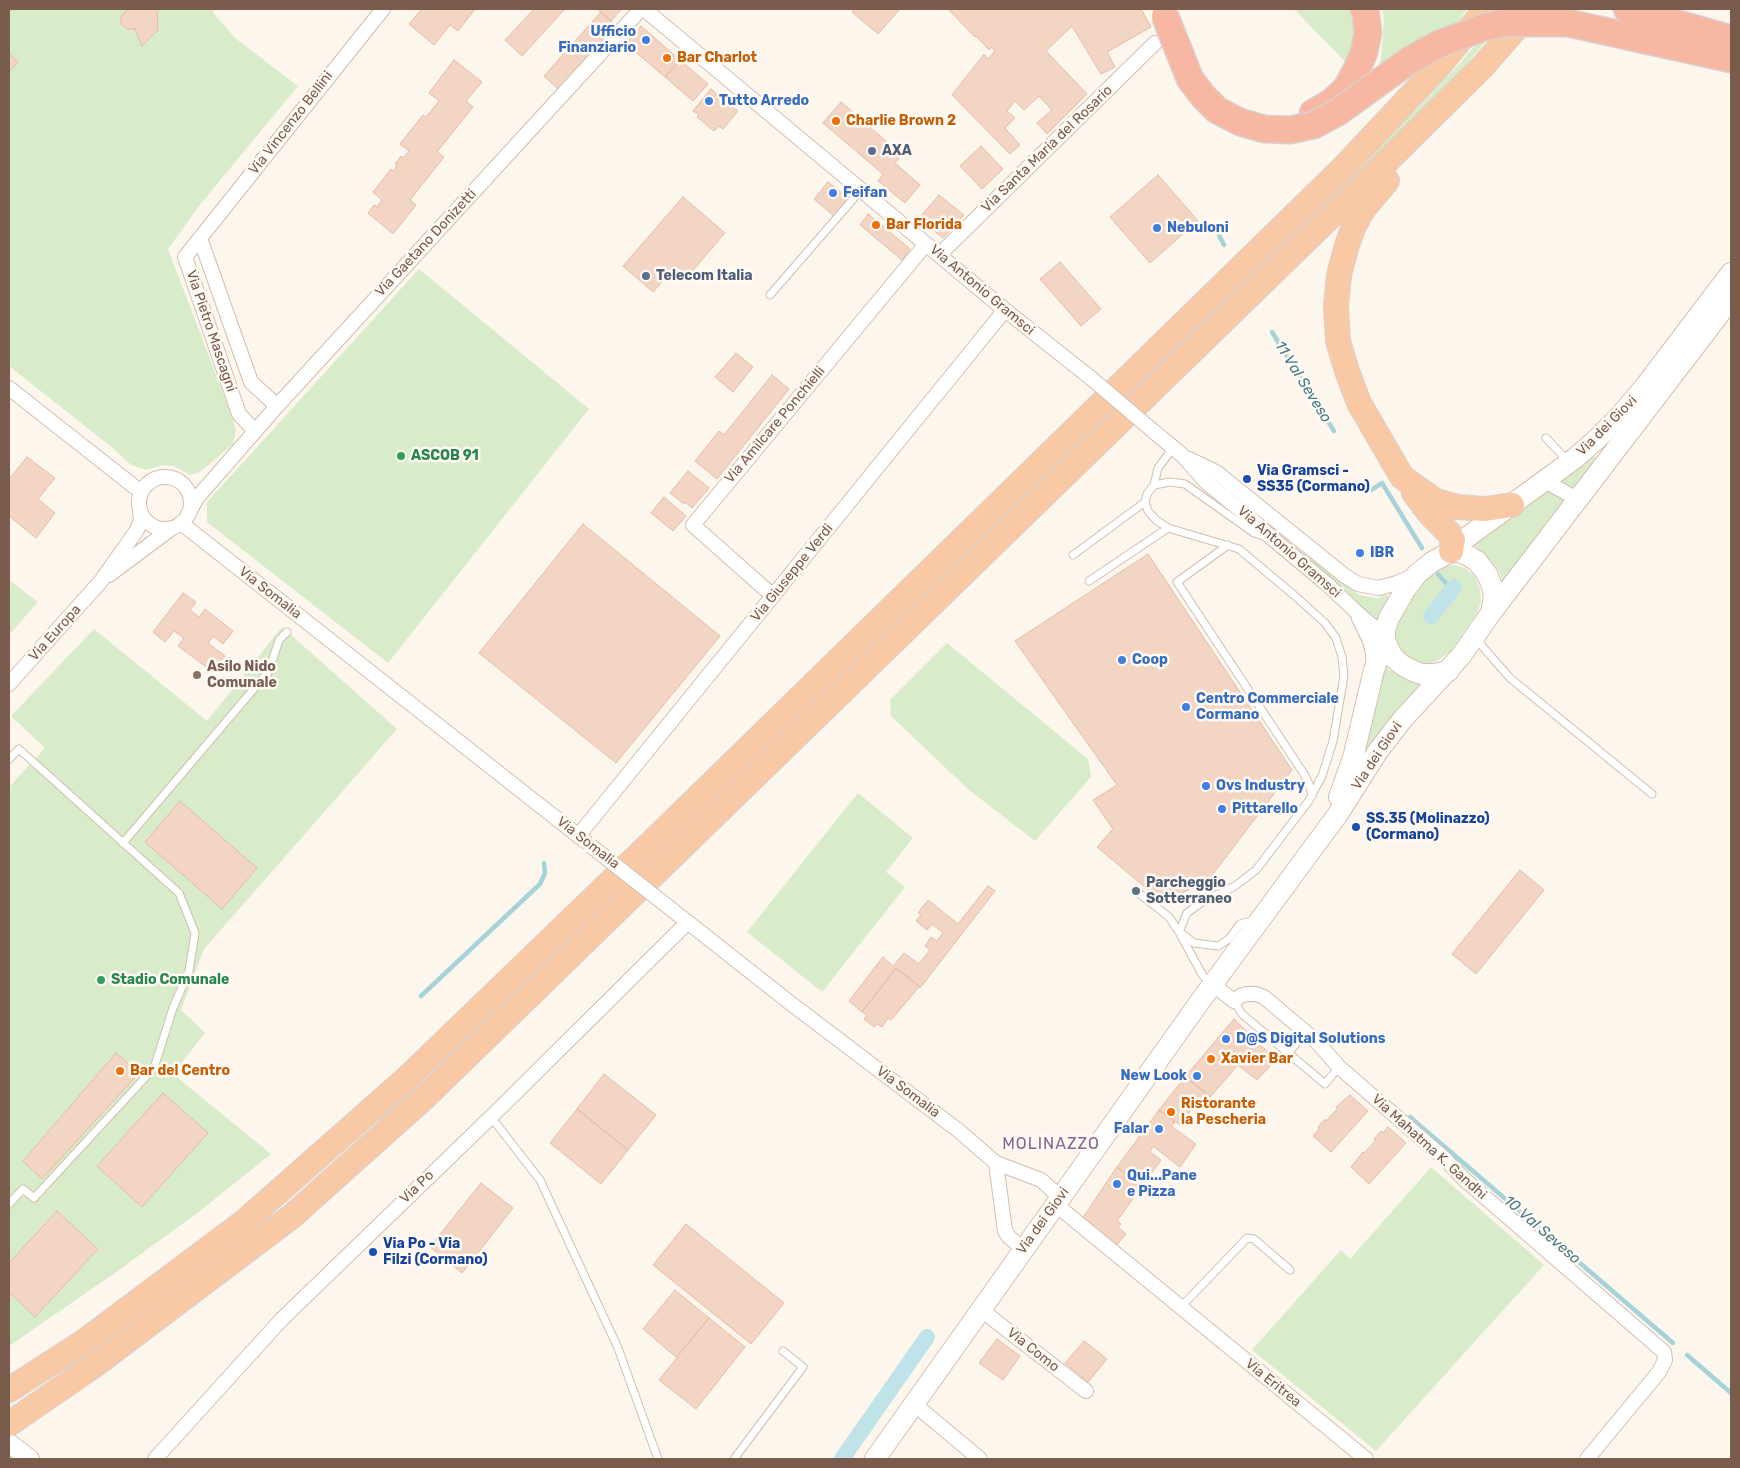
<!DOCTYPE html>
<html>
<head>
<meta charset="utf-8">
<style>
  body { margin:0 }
  #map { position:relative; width:1740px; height:1468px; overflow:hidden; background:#fdf6ec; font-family:Rubik,sans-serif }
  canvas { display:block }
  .frame { position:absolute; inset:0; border:10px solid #7a5c4d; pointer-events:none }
</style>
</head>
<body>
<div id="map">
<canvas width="1740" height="1468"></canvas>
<div class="frame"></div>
</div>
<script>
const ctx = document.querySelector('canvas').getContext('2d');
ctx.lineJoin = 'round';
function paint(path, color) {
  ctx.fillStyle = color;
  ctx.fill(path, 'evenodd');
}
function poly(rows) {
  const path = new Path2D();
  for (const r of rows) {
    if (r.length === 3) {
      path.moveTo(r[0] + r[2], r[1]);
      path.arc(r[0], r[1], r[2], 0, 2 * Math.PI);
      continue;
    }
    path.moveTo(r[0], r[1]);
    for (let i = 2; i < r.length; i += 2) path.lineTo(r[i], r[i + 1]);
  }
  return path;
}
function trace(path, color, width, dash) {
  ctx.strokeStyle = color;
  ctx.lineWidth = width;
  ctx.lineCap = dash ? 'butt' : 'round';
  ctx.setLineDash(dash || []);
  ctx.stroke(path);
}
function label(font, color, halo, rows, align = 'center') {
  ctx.font = font + ' Rubik,sans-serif';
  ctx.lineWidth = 5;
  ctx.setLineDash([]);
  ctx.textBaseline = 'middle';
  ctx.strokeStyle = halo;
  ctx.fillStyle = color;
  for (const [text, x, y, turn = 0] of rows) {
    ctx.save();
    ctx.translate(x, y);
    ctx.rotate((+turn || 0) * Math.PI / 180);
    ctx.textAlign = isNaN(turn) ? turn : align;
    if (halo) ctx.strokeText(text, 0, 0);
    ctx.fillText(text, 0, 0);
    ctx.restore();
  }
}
paint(poly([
  [9,9,213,9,214,14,235,38,298,86,199,206,168,249,233,419,236,431,233,444,200,472,190,475,174,466,163,465,147,470,131,465,114,449,9,366],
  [1294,9,1364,9,1356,73],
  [1382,9,1467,9,1452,31,1372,79,1381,59,1384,20],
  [1505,9,1513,9,1448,86,1290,245,1286,240,1419,107,1462,61],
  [419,269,589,409,388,663,207,522,207,502],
  [1593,456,1599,461,1504,585,1499,571,1490,560,1474,545],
  [1305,552,1359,595,1376,598,1387,595,1389,599,1377,619,1373,619,1341,587,1303,556],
  [1456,565,1467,569,1475,577,1480,589,1481,602,1477,613,1451,651,1437,661,1425,664,1415,662,1402,653,1396,644,1394,634,1401,615,1424,581,1436,571,1446,566],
  [9,580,38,602,9,635],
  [282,627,397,729,204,949,181,1010,205,1033,173,1074,271,1154,196,1214,112,1275,9,1346,9,787,45,748,11,716,94,629,207,721],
  [947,643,1088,759,1091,777,1035,841,969,790,891,716,890,700],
  [1384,661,1390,670,1408,680,1424,686,1372,747,1366,747,1365,740],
  [858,793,913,838,886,872,905,887,822,992,747,932],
  [1431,1167,1544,1265,1376,1451,1252,1350,1341,1250,1350,1259]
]), '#d8ecc9');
trace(poly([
  [1219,235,1224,245],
  [1272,332,1334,431],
  [1371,490,1382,483,1422,548],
  [1438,574,1452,590],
  [421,996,540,884,545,873,544,863],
  [1410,1117,1673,1343],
  [1687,1355,1731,1393]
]), '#a5d3da', 4.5);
trace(poly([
  [1431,616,1454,587],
  [842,1459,927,1337]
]), '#bfe3e8', 16);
const building = poly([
  [126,9,157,9,158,30,142,46,135,29,127,29,121,24,121,16,127,10,126,9],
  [422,9,475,9,458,31,450,25,434,45,409,24,422,9],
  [534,9,565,9,522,56,505,40,534,9],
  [597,9,620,9,621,10,611,21,597,9],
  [855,9,900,9,878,34,852,12,855,9],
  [948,9,1141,9,1151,27,1107,52,1115,67,1101,74,1072,26,1046,51,1087,94,1047,134,1037,123,1052,110,1039,96,1024,110,1015,101,1007,111,1015,118,1005,128,1020,145,1010,154,952,95,984,54,988,59,995,51,992,47,989,50,976,36,975,37,948,9],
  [601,12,617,27,560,91,544,76,601,12],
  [641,26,680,60,665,77,626,44,641,26],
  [9,53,18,62,9,72,9,53],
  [454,60,482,82,466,101,473,107,437,152,444,157,410,200,416,205,393,234,368,213,374,205,377,207,382,200,373,192,391,169,393,171,397,166,395,164,401,156,403,158,409,151,400,144,423,115,426,117,439,101,429,93,454,60],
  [680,60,708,84,693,101,665,77,680,60],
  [711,89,738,111,723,129,719,126,714,131,697,117,699,115,693,111,711,89],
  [841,102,902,155,895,163,920,185,905,203,878,181,883,174,823,123,841,102],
  [981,146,1003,169,982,189,960,166,981,146],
  [1158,175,1198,221,1150,263,1110,217,1158,175],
  [828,182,849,199,834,216,814,199,828,182],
  [939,195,964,215,943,238,919,218,939,195],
  [683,197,725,233,689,275,676,266,653,292,623,266,683,197],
  [868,214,910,249,902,260,860,225,868,214],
  [1060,262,1101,309,1081,326,1040,279,1060,262],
  [736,353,753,367,733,392,715,377,736,353],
  [772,375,789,389,717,479,695,461,719,431,724,435,772,375],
  [27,457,55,478,38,499,55,513,36,538,9,516,9,477,10,478,27,457],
  [688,471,709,488,692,508,685,502,684,504,670,493,688,471],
  [664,497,686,516,673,531,651,513,664,497],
  [583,524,720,636,616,763,479,653,583,524],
  [1148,554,1292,770,1210,878,1164,903,1097,847,1113,829,1093,800,1117,785,1015,641,1148,554],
  [183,593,196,602,190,610,199,617,205,609,233,631,223,644,213,636,208,643,225,656,213,672,178,646,184,638,174,631,165,642,153,632,183,593],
  [180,801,257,868,222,909,145,842,180,801],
  [1520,870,1544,890,1476,974,1452,954,1520,870],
  [988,886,995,891,920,988,916,983,896,968,862,1012,849,1001,883,957,893,966,904,953,919,964,930,950,925,946,931,937,937,941,943,933,932,924,927,930,916,921,921,915,918,913,928,900,958,924,988,886],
  [896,968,919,987,891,1020,888,1018,882,1027,877,1024,874,1027,864,1019,867,1015,862,1012,896,968],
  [1234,1019,1276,1060,1257,1080,1238,1065,1210,1097,1185,1077,1234,1019],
  [116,1053,139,1073,42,1179,23,1161,116,1053],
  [604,1074,656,1115,628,1150,577,1109,604,1074],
  [1185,1077,1205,1092,1180,1125,1159,1110,1185,1077],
  [163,1093,208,1133,142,1207,97,1166,163,1093],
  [1350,1095,1368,1111,1331,1152,1313,1136,1319,1129,1318,1127,1325,1119,1326,1121,1338,1108,1336,1107,1350,1095],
  [577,1109,628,1150,601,1184,550,1143,577,1109],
  [1159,1110,1175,1122,1171,1126,1196,1144,1180,1167,1153,1146,1150,1152,1161,1160,1142,1186,1117,1167,1159,1110],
  [1388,1127,1406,1143,1369,1184,1351,1167,1363,1152,1364,1153,1376,1140,1374,1139,1381,1131,1383,1133,1388,1127],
  [1117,1167,1142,1186,1117,1221,1121,1224,1118,1227,1126,1234,1115,1247,1082,1219,1117,1167],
  [481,1183,513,1208,462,1273,430,1247,481,1183],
  [57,1211,98,1249,35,1317,9,1292,9,1263,57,1211],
  [686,1224,784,1303,751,1344,653,1265,686,1224],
  [675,1290,709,1318,676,1357,643,1329,675,1290],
  [709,1318,745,1347,696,1409,659,1380,709,1318],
  [997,1339,1020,1356,1003,1380,979,1363,997,1339],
  [1084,1341,1107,1359,1088,1382,1065,1363,1084,1341]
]);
paint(building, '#f3d5c3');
trace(building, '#e6bba3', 1);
const service = poly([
  [770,295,861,190],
  [1546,438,1567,460],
  [1173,448,1158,468,1154,485,1147,494,1145,502,1148,511,1156,520,1168,528,1239,549,1295,596,1325,623,1336,638,1342,657,1344,676,1333,741,1322,776,1308,802,1256,870,1235,886,1202,902,1187,913,1179,932],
  [1154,485,1170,482,1185,484,1254,533,1266,537],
  [1228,545,1177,582,1304,774,1309,784,1312,796],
  [1073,555,1145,502],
  [1089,581,1168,528],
  [1478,637,1482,646,1510,678,1652,794],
  [9,759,19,749,179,893,195,933,189,971,173,1008,154,1068,34,1198,23,1189,9,1204],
  [123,843,269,671,279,640,287,632],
  [1136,891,1169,917,1179,932,1203,976,1212,984],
  [1181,933,1194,943,1218,946,1229,939,1240,924,1255,920],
  [1234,1001,1242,1014,1325,1084,1339,1067],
  [1288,1053,1306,1033],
  [491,1117,540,1180,618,1348,658,1459],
  [1181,1307,1247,1238,1254,1239,1290,1270],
  [734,1459,803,1367,783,1351]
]);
const minor = poly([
  [644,9,1005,310,1092,379],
  [200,238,251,382,277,406],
  [939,255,1155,43],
  [9,388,141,492],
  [1152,430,1182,455,1207,483,1249,517,1273,539,1328,585,1364,619,1385,636],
  [255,431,239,414,185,257,383,9],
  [1189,459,1216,472,1345,576,1358,584,1379,588,1397,583,1415,575],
  [165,503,26],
  [1545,481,1579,500],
  [188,514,197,498,277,406,641,9],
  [181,523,585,841],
  [109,575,172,528],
  [773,596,693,525,926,244],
  [1359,618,1370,641,1373,654,1374,666],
  [9,684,101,581,137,530,141,520,140,511],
  [578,836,1005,310],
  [671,909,789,1002,959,1131,996,1163,1041,1180,1060,1197],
  [1212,984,1234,1001,1242,995,1248,994,1256,994,1264,997,1316,1041,1339,1067,1444,1158,1464,1179,1664,1352,1665,1360,1659,1372,1587,1459],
  [996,1163,1005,1231,1009,1237,1023,1249],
  [1055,1204,1366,1459],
  [980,1309,1086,1391],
  [914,1404,980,1459],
  [155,1459,281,1320,491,1117,688,922]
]);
const tertiary = poly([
  [9,1443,30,1459]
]);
const secondary = poly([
  [1454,550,1467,555,1477,561,1487,574,1492,586,1494,598,1491,613],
  [1449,671,1434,674,1422,674,1413,671,1402,665,1394,658,1389,650,1385,639,1385,630,1389,618,1405,590,1417,574,1432,562,1454,550,1466,538,1574,459,1597,439,1620,416,1646,385,1731,273],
  [1339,797,1353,758,1374,670,1385,639],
  [875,1459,1201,1000,1338,814,1378,751,1402,720,1461,656,1491,613,1731,299]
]);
const trunk = poly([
  [1387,181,1364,208,1354,226,1347,245,1339,275,1336,306,1338,341,1347,371,1359,403,1402,477,1436,501,1458,507,1485,509,1512,505],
  [1414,493,1430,514,1450,534,1453,540,1451,551],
  [9,1390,85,1341,244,1222,406,1079,654,840,1345,166,1438,67,1486,9],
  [9,1424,96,1364,291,1217,426,1096,1364,184,1483,66,1533,9]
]);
const motorway = poly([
  [1627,9,1731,39],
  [1568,23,1731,59],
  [1313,113,1332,102,1346,89,1357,69,1364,52,1368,33,1366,15,1364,9]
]);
trace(service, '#d1beb0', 9);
trace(minor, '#d1beb0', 16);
trace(tertiary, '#d1beb0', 20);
trace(secondary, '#d6c0b0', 22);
trace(trunk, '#dad1cd', 26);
trace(motorway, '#dad1cd', 29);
trace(service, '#fff', 7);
trace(minor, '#fff', 14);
trace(tertiary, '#fff', 18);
trace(secondary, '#fff', 20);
trace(trunk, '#f9c8a4', 24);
trace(motorway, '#f7b7a3', 26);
const minorBridge = poly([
  [1092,379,1152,430],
  [591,846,671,909]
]);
const motorwayBridge = poly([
  [1165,16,1190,79,1203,96,1217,110,1240,122,1264,129,1290,130,1314,125,1338,112,1410,60,1439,44,1485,27,1502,23,1568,23]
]);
trace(minorBridge, '#d1beb0', 16, []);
trace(motorwayBridge, '#dad1cd', 29, []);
trace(minorBridge, '#fff', 14);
trace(motorwayBridge, '#f7b7a3', 26);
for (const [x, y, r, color] of [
  [646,40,5,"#3f7fe0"],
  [667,58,5,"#e8710a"],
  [709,101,5,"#3f7fe0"],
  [836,121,5,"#e8710a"],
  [872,151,5,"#5c6f8a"],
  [833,193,5,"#3f7fe0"],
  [876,225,5,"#e8710a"],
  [1157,228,5,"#3f7fe0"],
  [646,276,5,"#5c6f8a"],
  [401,456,5,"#2e9e5b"],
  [1247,479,5,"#1a4fb4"],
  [1360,553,5,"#3f7fe0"],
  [1122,660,5,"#3f7fe0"],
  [197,675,5,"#8d6e63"],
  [1186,707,5,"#3f7fe0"],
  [1206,786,5,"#3f7fe0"],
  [1222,809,5,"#3f7fe0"],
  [1356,827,5,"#1a4fb4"],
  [1136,891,5,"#5c6f8a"],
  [101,980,5,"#2e9e5b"],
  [1226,1039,5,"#3f7fe0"],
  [1211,1059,5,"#e8710a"],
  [120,1071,5,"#e8710a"],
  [1197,1076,5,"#3f7fe0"],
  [1171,1112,5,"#e8710a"],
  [1159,1129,5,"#3f7fe0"],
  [1117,1184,5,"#3f7fe0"],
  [373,1252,5,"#1a4fb4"]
]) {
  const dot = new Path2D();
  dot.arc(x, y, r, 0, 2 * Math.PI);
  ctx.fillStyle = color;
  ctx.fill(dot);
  trace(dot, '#fffaf3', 2);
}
label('bold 14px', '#366cbe', '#fffaf3', [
  ["Ufficio",636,32,"right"],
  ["Finanziario",636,48,"right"],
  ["Tutto Arredo",719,101],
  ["Feifan",843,193],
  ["Nebuloni",1167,228],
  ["IBR",1370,553],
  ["Coop",1132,660],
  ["Centro Commerciale",1196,699],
  ["Cormano",1196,715],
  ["Ovs Industry",1216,786],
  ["Pittarello",1232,809],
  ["D@S Digital Solutions",1236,1039],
  ["New Look",1187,1076,"right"],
  ["Falar",1149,1129,"right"],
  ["Qui...Pane",1127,1176],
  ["e Pizza",1127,1192]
], 'left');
label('bold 14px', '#c56008', '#fffaf3', [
  ["Bar Charlot",677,58],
  ["Charlie Brown 2",846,121],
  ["Bar Florida",886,225],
  ["Xavier Bar",1221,1059],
  ["Bar del Centro",130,1071],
  ["Ristorante",1181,1104],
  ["la Pescheria",1181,1120]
], 'left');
label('14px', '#7a5c4d', '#fffaf3', [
  ["Via Vincenzo Bellini",291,123,-52],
  ["Via Santa Maria del Rosario",1047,149,-44],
  ["Via Gaetano Donizetti",426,243,-47],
  ["Via Antonio Gramsci",982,290,40],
  ["Via Pietro Mascagni",211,331,71],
  ["Via Amilcare Ponchielli",775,425,-50],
  ["Via dei Giovi",1607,426,-45],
  ["Via Antonio Gramsci",1289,552,41],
  ["Via Giuseppe Verdi",792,573,-51],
  ["Via Somalia",270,593,38],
  ["Via Europa",55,633,-48],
  ["Via dei Giovi",1377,756,-56],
  ["Via Somalia",588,843,38],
  ["Via Somalia",908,1092,37],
  ["Via Mahatma K. Gandhi",1429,1147,42],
  ["Via Po",417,1187,-44],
  ["Via dei Giovi",1043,1221,-54],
  ["Via Como",1033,1350,38],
  ["Via Eritrea",1273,1383,39]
]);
label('bold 14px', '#4e5e75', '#fffaf3', [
  ["AXA",882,151],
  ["Telecom Italia",656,276],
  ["Parcheggio",1146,883],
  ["Sotterraneo",1146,899]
], 'left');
label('bold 14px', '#27864d', '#fffaf3', [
  ["ASCOB 91",411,456],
  ["Stadio Comunale",111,980]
], 'left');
label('bold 14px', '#164399', '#fffaf3', [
  ["Via Gramsci -",1257,471],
  ["SS35 (Cormano)",1257,487],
  ["SS.35 (Molinazzo)",1366,819],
  ["(Cormano)",1366,835],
  ["Via Po - Via",383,1244],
  ["Filzi (Cormano)",383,1260]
], 'left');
label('bold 14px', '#785e54', '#fffaf3', [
  ["Asilo Nido",207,667],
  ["Comunale",207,683]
], 'left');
label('italic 15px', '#437c86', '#fffaf3', [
  ["11 Val Seveso",1303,382,58],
  ["10 Val Seveso",1542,1230,41]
]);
ctx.letterSpacing = '1px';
label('16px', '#846695', '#fffaf3', [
  ["MOLINAZZO",1051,1144]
]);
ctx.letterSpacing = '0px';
</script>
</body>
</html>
